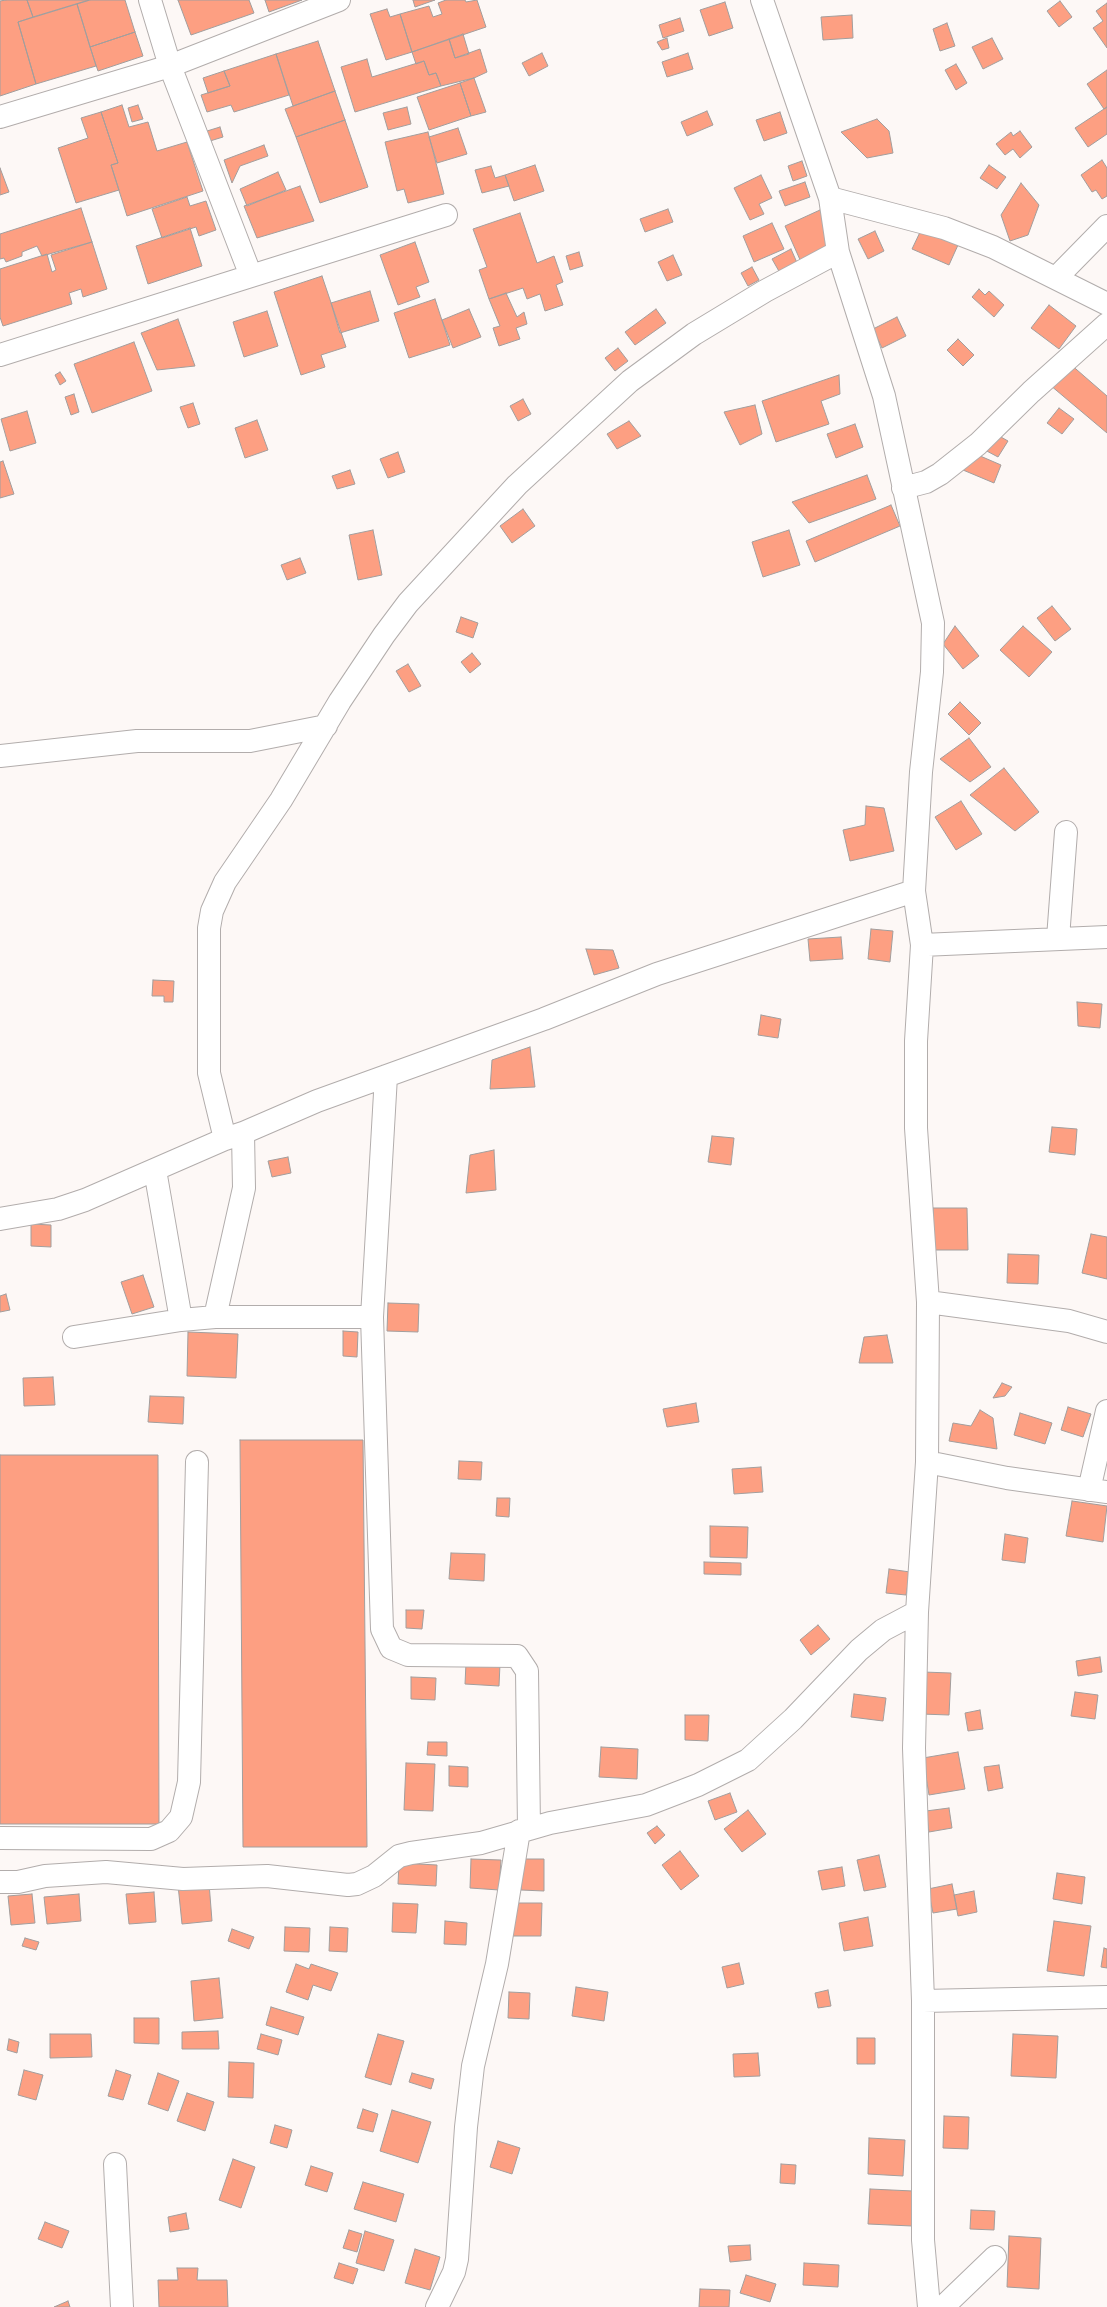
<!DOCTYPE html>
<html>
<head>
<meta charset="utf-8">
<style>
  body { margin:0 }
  canvas { display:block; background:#fdf8f6 }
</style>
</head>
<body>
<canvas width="1107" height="2307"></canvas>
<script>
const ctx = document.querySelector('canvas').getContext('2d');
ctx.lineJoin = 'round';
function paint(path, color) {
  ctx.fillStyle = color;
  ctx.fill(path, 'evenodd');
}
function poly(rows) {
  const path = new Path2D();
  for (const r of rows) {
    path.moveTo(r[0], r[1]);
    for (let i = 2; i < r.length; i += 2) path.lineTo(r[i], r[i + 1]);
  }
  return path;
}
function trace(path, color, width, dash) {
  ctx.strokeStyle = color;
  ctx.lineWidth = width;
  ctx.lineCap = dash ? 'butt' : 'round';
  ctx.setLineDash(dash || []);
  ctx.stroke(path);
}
const building = poly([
  [6,0,27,0,33,17,18,22,36,84,0,96,0,1,6,0],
  [27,0,89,0,33,17,27,0],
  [90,0,125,0,135,32,90,47,77,4,90,0],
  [178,0,249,0,254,13,191,35,178,0],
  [265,0,302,0,269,12,265,0],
  [413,0,435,0,415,7,413,0],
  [446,0,465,0,466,2,477,0,486,27,412,52,400,14,429,6,433,17,442,14,438,3,446,0],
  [1060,1,1072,17,1059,27,1047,11,1060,1],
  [725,2,733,28,709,36,700,10,725,2],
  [1107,3,1107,48,1093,28,1103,21,1096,11,1107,3],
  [77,4,96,66,36,84,18,22,77,4],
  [387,9,390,17,400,14,412,52,386,60,370,14,387,9],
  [852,15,853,38,823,40,821,17,852,15],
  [680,18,684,31,663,38,659,25,680,18],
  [947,23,955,46,940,51,933,29,947,23],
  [135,32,143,56,98,71,90,47,135,32],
  [463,34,469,54,455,58,449,39,463,34],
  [667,38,669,48,662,50,657,42,667,38],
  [992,38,1003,59,983,69,972,47,992,38],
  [449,39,455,58,480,49,487,72,474,78,441,86,436,73,429,75,424,61,416,64,412,52,449,39],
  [318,41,335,91,293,106,276,54,318,41],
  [542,53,548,66,529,76,522,63,542,53],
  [688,53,693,69,667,77,662,62,688,53],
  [276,54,289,95,234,112,231,105,207,112,201,95,230,86,224,71,276,54],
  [367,59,372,77,424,61,429,75,436,73,441,86,355,112,341,67,367,59],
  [956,64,967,83,956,90,945,70,956,64],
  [1107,70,1107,107,1104,109,1087,84,1107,70],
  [224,71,230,86,208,93,203,78,224,71],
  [474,78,486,112,471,116,460,83,474,78],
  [460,83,471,116,429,130,417,97,460,83],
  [335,91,345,120,296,137,285,109,335,91],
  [122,105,129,127,148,122,157,151,187,142,203,191,127,216,111,165,118,163,101,112,122,105],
  [138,105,143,119,132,122,128,108,138,105],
  [407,107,411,124,388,130,383,113,407,107],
  [1107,107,1107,134,1088,147,1075,128,1107,107],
  [707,111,713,125,687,136,681,122,707,111],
  [101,112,118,163,111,165,119,190,76,203,58,148,88,138,81,118,101,112],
  [780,112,787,133,764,141,756,120,780,112],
  [877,119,889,131,893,153,867,158,841,132,877,119],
  [345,120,368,187,320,203,296,137,345,120],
  [220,127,223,137,210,141,207,131,220,127],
  [458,128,467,154,437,163,429,137,458,128],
  [1020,131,1032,147,1020,158,1013,149,1005,155,996,144,1011,132,1013,136,1020,131],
  [428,132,444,194,408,203,404,189,397,191,385,142,428,132],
  [264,145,268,156,240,166,232,183,224,160,264,145],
  [1102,160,1107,168,1107,196,1102,199,1096,190,1092,192,1081,175,1102,160],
  [802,161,807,176,793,181,788,166,802,161],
  [535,165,544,191,514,201,505,175,535,165],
  [989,165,1006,177,997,189,980,178,989,165],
  [491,166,495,178,505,175,509,186,482,193,475,170,491,166],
  [0,168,9,192,0,195,0,168],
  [278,172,286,190,247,206,240,189,278,172],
  [761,175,772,198,759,204,764,214,750,220,734,188,761,175],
  [805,182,810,197,785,206,779,191,805,182],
  [1021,183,1039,205,1028,235,1010,241,1001,215,1021,183],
  [300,186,314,221,257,238,244,206,300,186],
  [187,197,190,206,206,201,216,230,199,236,196,227,162,238,152,209,187,197],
  [81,208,92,242,42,256,37,246,22,252,22,256,6,262,4,258,0,259,0,234,81,208],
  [668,209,673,222,645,232,640,219,668,209],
  [820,210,837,246,801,262,785,226,820,210],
  [520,213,537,263,554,256,563,282,556,285,563,305,545,311,540,294,527,299,523,288,489,299,479,270,487,267,473,229,520,213],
  [772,223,784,249,754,262,743,236,772,223],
  [190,228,202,266,148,284,136,246,190,228],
  [922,228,958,245,949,265,912,249,922,228],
  [875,231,884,251,868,259,858,239,875,231],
  [92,242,107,289,83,297,81,289,69,293,72,304,3,326,0,317,0,269,47,254,52,272,56,270,51,255,92,242],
  [415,242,429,282,416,287,420,297,398,305,380,255,415,242],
  [791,249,798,265,780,273,772,259,791,249],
  [579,252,583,266,570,270,566,256,579,252],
  [673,255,682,275,667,281,658,262,673,255],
  [752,267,759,280,748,286,741,273,752,267],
  [322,276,346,347,321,355,325,367,301,375,274,292,322,276],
  [979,289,985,295,989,291,1004,305,994,317,972,297,979,289],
  [370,291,379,321,340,333,331,303,370,291],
  [506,293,517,317,524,312,527,324,516,328,520,339,499,346,493,328,500,326,489,299,506,293],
  [435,299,450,345,409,358,394,313,435,299],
  [1049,305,1076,326,1059,349,1031,328,1049,305],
  [469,309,481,337,453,348,442,320,469,309],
  [656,309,666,323,635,345,625,332,656,309],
  [267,311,278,346,244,357,233,322,267,311],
  [897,317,906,336,882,348,873,329,897,317],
  [178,319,195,366,157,370,141,333,178,319],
  [958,339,974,355,963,366,947,350,958,339],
  [134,342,152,391,92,413,74,364,134,342],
  [618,348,628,361,615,371,605,358,618,348],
  [1069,363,1107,396,1107,433,1050,385,1069,363],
  [60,372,66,381,60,385,55,375,60,372],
  [839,375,840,394,821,401,829,424,776,442,762,401,839,375],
  [74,394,79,412,71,415,65,397,74,394],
  [523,399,531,414,518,421,510,406,523,399],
  [193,403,200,424,188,428,180,407,193,403],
  [755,405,762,434,740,445,724,412,755,405],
  [1059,408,1074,419,1062,434,1047,423,1059,408],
  [27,411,36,443,10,451,1,419,27,411],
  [257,420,268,450,245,458,235,428,257,420],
  [629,421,641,436,617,449,607,434,629,421],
  [855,424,863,447,836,458,827,434,855,424],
  [992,432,1008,441,998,457,983,449,992,432],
  [398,452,405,472,388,478,380,459,398,452],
  [971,452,1001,465,994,483,963,470,971,452],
  [3,461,14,494,0,498,0,462,3,461],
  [350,470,355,484,337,489,332,476,350,470],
  [867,475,876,499,809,523,792,502,867,475],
  [891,505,900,526,815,562,806,541,891,505],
  [523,509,535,526,512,543,500,526,523,509],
  [373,530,382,575,358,580,349,535,373,530],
  [789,530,800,565,763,577,752,542,789,530],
  [300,558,306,573,287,580,281,565,300,558],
  [1052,606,1071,629,1055,641,1037,618,1052,606],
  [461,617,478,623,473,638,456,632,461,617],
  [955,626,979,656,963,669,943,644,955,626],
  [1023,626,1052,652,1029,677,1000,650,1023,626],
  [472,653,481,664,470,673,461,662,472,653],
  [408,664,421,686,409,692,396,671,408,664],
  [960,702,981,723,969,735,948,714,960,702],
  [969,738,991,767,970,782,940,759,969,738],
  [1004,768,1039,812,1015,831,970,795,1004,768],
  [961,801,982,834,956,850,935,817,961,801],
  [866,806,884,808,894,851,850,861,843,830,865,825,866,806],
  [871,929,893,931,890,962,868,959,871,929],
  [841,937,843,959,810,961,808,939,841,937],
  [586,949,613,950,619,968,594,975,586,949],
  [153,980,174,981,173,1002,164,1002,164,996,152,996,153,980],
  [1077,1002,1102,1004,1100,1028,1078,1026,1077,1002],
  [761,1015,781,1019,778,1038,758,1035,761,1015],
  [530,1047,535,1087,490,1089,492,1060,530,1047],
  [1052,1127,1077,1129,1075,1155,1049,1152,1052,1127],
  [712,1136,734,1138,731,1165,708,1162,712,1136],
  [494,1150,496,1190,466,1193,470,1155,494,1150],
  [288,1157,291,1173,272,1177,268,1161,288,1157],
  [933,1208,967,1208,968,1250,934,1250,933,1208],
  [31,1224,51,1225,51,1247,31,1246,31,1224],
  [1091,1234,1107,1237,1107,1279,1082,1273,1091,1234],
  [1008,1254,1039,1255,1038,1284,1007,1283,1008,1254],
  [143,1275,154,1307,132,1314,121,1282,143,1275],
  [6,1294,10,1310,0,1312,0,1296,6,1294],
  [388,1303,419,1304,418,1332,387,1331,388,1303],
  [343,1331,358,1332,357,1357,343,1356,343,1331],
  [188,1332,238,1334,236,1378,187,1376,188,1332],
  [887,1335,893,1363,859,1363,864,1337,887,1335],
  [53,1377,55,1405,24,1406,23,1378,53,1377],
  [1002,1383,1012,1387,1005,1396,993,1398,1002,1383],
  [150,1396,184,1397,183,1424,148,1422,150,1396],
  [696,1403,699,1422,667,1427,663,1409,696,1403],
  [1068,1407,1091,1414,1083,1437,1061,1430,1068,1407],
  [980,1410,993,1418,997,1449,949,1441,953,1423,971,1426,980,1410],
  [1020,1413,1052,1423,1045,1444,1014,1435,1020,1413],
  [240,1440,363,1440,367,1847,243,1847,240,1440],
  [0,1455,158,1455,159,1824,0,1824,0,1455],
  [459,1461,482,1462,481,1480,458,1479,459,1461],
  [761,1467,763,1492,734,1494,732,1469,761,1467],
  [497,1498,510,1498,509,1517,496,1516,497,1498],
  [1072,1501,1107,1506,1103,1542,1066,1536,1072,1501],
  [710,1526,748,1527,747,1558,710,1557,710,1526],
  [1005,1534,1028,1538,1025,1563,1002,1560,1005,1534],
  [451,1553,485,1554,484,1581,449,1579,451,1553],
  [704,1562,741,1563,741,1575,704,1574,704,1562],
  [889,1569,910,1572,906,1595,886,1593,889,1569],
  [406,1610,424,1610,422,1629,406,1628,406,1610],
  [818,1625,830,1639,811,1655,800,1640,818,1625],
  [1100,1657,1102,1672,1078,1676,1076,1661,1100,1657],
  [466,1663,500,1664,499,1686,465,1684,466,1663],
  [923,1672,951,1673,949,1715,921,1714,923,1672],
  [411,1677,436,1678,435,1700,411,1699,411,1677],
  [1075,1692,1098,1695,1095,1719,1071,1716,1075,1692],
  [854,1694,886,1698,883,1721,851,1717,854,1694],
  [980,1710,983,1729,968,1731,965,1713,980,1710],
  [685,1715,709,1715,708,1741,685,1740,685,1715],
  [428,1742,447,1742,447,1756,427,1755,428,1742],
  [601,1747,638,1749,637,1779,599,1777,601,1747],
  [958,1752,965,1789,929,1795,923,1758,958,1752],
  [406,1763,435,1764,433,1811,404,1810,406,1763],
  [999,1765,1003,1788,988,1791,984,1767,999,1765],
  [449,1766,468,1767,468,1787,449,1786,449,1766],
  [730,1793,737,1812,715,1820,708,1801,730,1793],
  [949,1808,952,1828,929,1832,926,1811,949,1808],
  [748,1810,766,1834,742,1852,724,1829,748,1810],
  [657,1826,665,1835,655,1844,647,1833,657,1826],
  [680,1851,699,1876,681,1890,662,1865,680,1851],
  [879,1855,886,1887,864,1891,857,1860,879,1855],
  [471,1859,501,1860,499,1890,470,1888,471,1859],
  [521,1859,544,1859,544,1891,521,1890,521,1859],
  [399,1863,437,1865,436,1886,398,1884,399,1863],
  [842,1867,845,1886,822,1890,818,1871,842,1867],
  [1057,1873,1085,1877,1082,1904,1053,1899,1057,1873],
  [209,1883,212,1921,182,1924,178,1885,209,1883],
  [952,1884,957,1909,933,1913,928,1889,952,1884],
  [974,1891,977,1912,958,1916,954,1895,974,1891],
  [154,1892,156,1922,129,1924,126,1894,154,1892],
  [32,1894,35,1923,11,1925,8,1896,32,1894],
  [79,1894,81,1921,47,1924,44,1897,79,1894],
  [393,1903,418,1904,416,1933,392,1932,393,1903],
  [510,1903,542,1903,541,1936,509,1936,510,1903],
  [868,1917,873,1946,844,1951,839,1923,868,1917],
  [445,1921,467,1923,466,1945,444,1944,445,1921],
  [1054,1921,1091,1926,1084,1976,1047,1971,1054,1921],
  [285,1927,310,1928,309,1952,284,1951,285,1927],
  [330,1927,348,1928,347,1952,329,1951,330,1927],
  [232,1929,254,1937,249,1949,228,1941,232,1929],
  [25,1938,39,1942,36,1950,22,1946,25,1938],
  [1104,1948,1107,1949,1107,1968,1101,1967,1104,1948],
  [739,1963,744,1984,727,1988,722,1967,739,1963],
  [296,1964,309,1969,311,1964,338,1973,331,1991,313,1985,308,2000,286,1992,296,1964],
  [219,1978,223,2018,194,2021,191,1981,219,1978],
  [576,1987,608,1992,604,2021,572,2016,576,1987],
  [828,1990,831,2006,818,2008,815,1993,828,1990],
  [509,1992,530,1993,529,2019,508,2018,509,1992],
  [271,2007,304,2017,298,2035,266,2025,271,2007],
  [134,2018,159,2018,159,2044,134,2043,134,2018],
  [218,2031,219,2049,182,2049,182,2032,218,2031],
  [50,2034,91,2034,92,2057,50,2058,50,2034],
  [261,2034,282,2040,278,2055,257,2049,261,2034],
  [378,2034,404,2041,391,2085,365,2077,378,2034],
  [1013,2034,1058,2036,1056,2078,1011,2076,1013,2034],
  [857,2038,875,2038,875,2064,857,2064,857,2038],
  [9,2039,19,2042,17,2053,7,2050,9,2039],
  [758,2053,760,2076,734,2077,733,2054,758,2053],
  [229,2062,254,2063,253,2098,228,2097,229,2062],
  [24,2070,43,2075,36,2100,18,2095,24,2070],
  [116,2070,131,2075,123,2100,108,2096,116,2070],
  [158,2073,179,2081,168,2111,148,2104,158,2073],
  [412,2073,434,2079,431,2089,409,2082,412,2073],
  [187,2093,214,2102,205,2131,177,2121,187,2093],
  [363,2109,378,2114,373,2132,357,2128,363,2109],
  [392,2110,431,2122,418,2163,380,2151,392,2110],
  [944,2116,969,2117,968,2149,943,2148,944,2116],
  [275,2125,292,2130,287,2148,270,2143,275,2125],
  [869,2138,905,2140,903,2176,868,2174,869,2138],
  [498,2141,520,2148,512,2174,490,2167,498,2141],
  [233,2159,255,2167,241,2208,219,2200,233,2159],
  [781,2164,796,2165,795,2184,780,2183,781,2164],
  [311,2166,333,2173,327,2192,305,2185,311,2166],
  [363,2182,404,2194,396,2222,354,2209,363,2182],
  [870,2189,913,2191,912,2226,868,2224,870,2189],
  [971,2210,995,2211,994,2230,970,2229,971,2210],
  [186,2213,189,2229,170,2232,168,2217,186,2213],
  [45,2222,69,2231,62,2248,38,2239,45,2222],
  [349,2230,362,2234,357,2252,343,2248,349,2230],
  [365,2231,394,2240,384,2271,356,2263,365,2231],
  [1009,2236,1041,2238,1039,2289,1007,2287,1009,2236],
  [750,2245,751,2260,730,2262,728,2246,750,2245],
  [415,2249,440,2257,430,2290,405,2283,415,2249],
  [339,2263,358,2269,353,2284,334,2278,339,2263],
  [804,2263,839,2265,838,2287,803,2285,804,2263],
  [177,2268,198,2268,197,2280,227,2280,228,2307,159,2307,158,2280,178,2280,177,2268],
  [746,2275,776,2284,770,2302,740,2293,746,2275],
  [700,2289,730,2290,729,2307,699,2307,700,2289],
  [68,2301,70,2307,54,2307,68,2301]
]);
paint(building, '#fd9f82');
trace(building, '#a29e9d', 1);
const minor = poly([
  [762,0,830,198,838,252,884,396,933,623,932,672,921,772,914,891,657,974,544,1019,317,1101,243,1133,225,1139,209,1073,209,928,212,911,225,882,281,800,340,701,384,635,408,603,517,485,630,381,694,334,765,291,838,252],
  [0,117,170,66,339,0],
  [830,198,944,228,993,247,1107,304],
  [251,276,446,215],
  [1056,278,1107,226],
  [0,355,251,276,170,66,150,0],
  [903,488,926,482,940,474,978,444,1031,392,1107,324],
  [0,756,137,741,250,741,326,726],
  [914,891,922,945,916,1041,916,1128,928,1302,927,1462,917,1612,914,1748,923,2001,923,2240,929,2307],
  [1058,938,1066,832],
  [922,945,1107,937],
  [386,1076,372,1317,382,1629,391,1648,408,1655,517,1656,527,1671,529,1829],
  [155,1170,181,1320],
  [0,1219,58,1209,85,1200,225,1139],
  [928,1302,1069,1321,1107,1332],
  [215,1317,372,1317],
  [74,1337,181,1320,215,1317,244,1188,243,1133],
  [927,1462,1007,1478,1107,1492],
  [1089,1490,1107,1411],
  [0,1838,151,1839,169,1831,181,1817,189,1782,197,1462],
  [0,1882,18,1882,45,1876,106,1872,183,1879,267,1876,348,1885,357,1884,374,1876,399,1856,411,1853,481,1843,550,1823,646,1805,698,1785,748,1760,793,1719,859,1650,883,1630,917,1612],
  [923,2001,1107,1997],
  [115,2164,122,2307],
  [437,2307,454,2272,457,2259,466,2127,473,2066,497,1964,519,1831],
  [943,2307,995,2257]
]);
trace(minor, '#b2adac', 24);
trace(minor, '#fff', 22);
</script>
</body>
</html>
